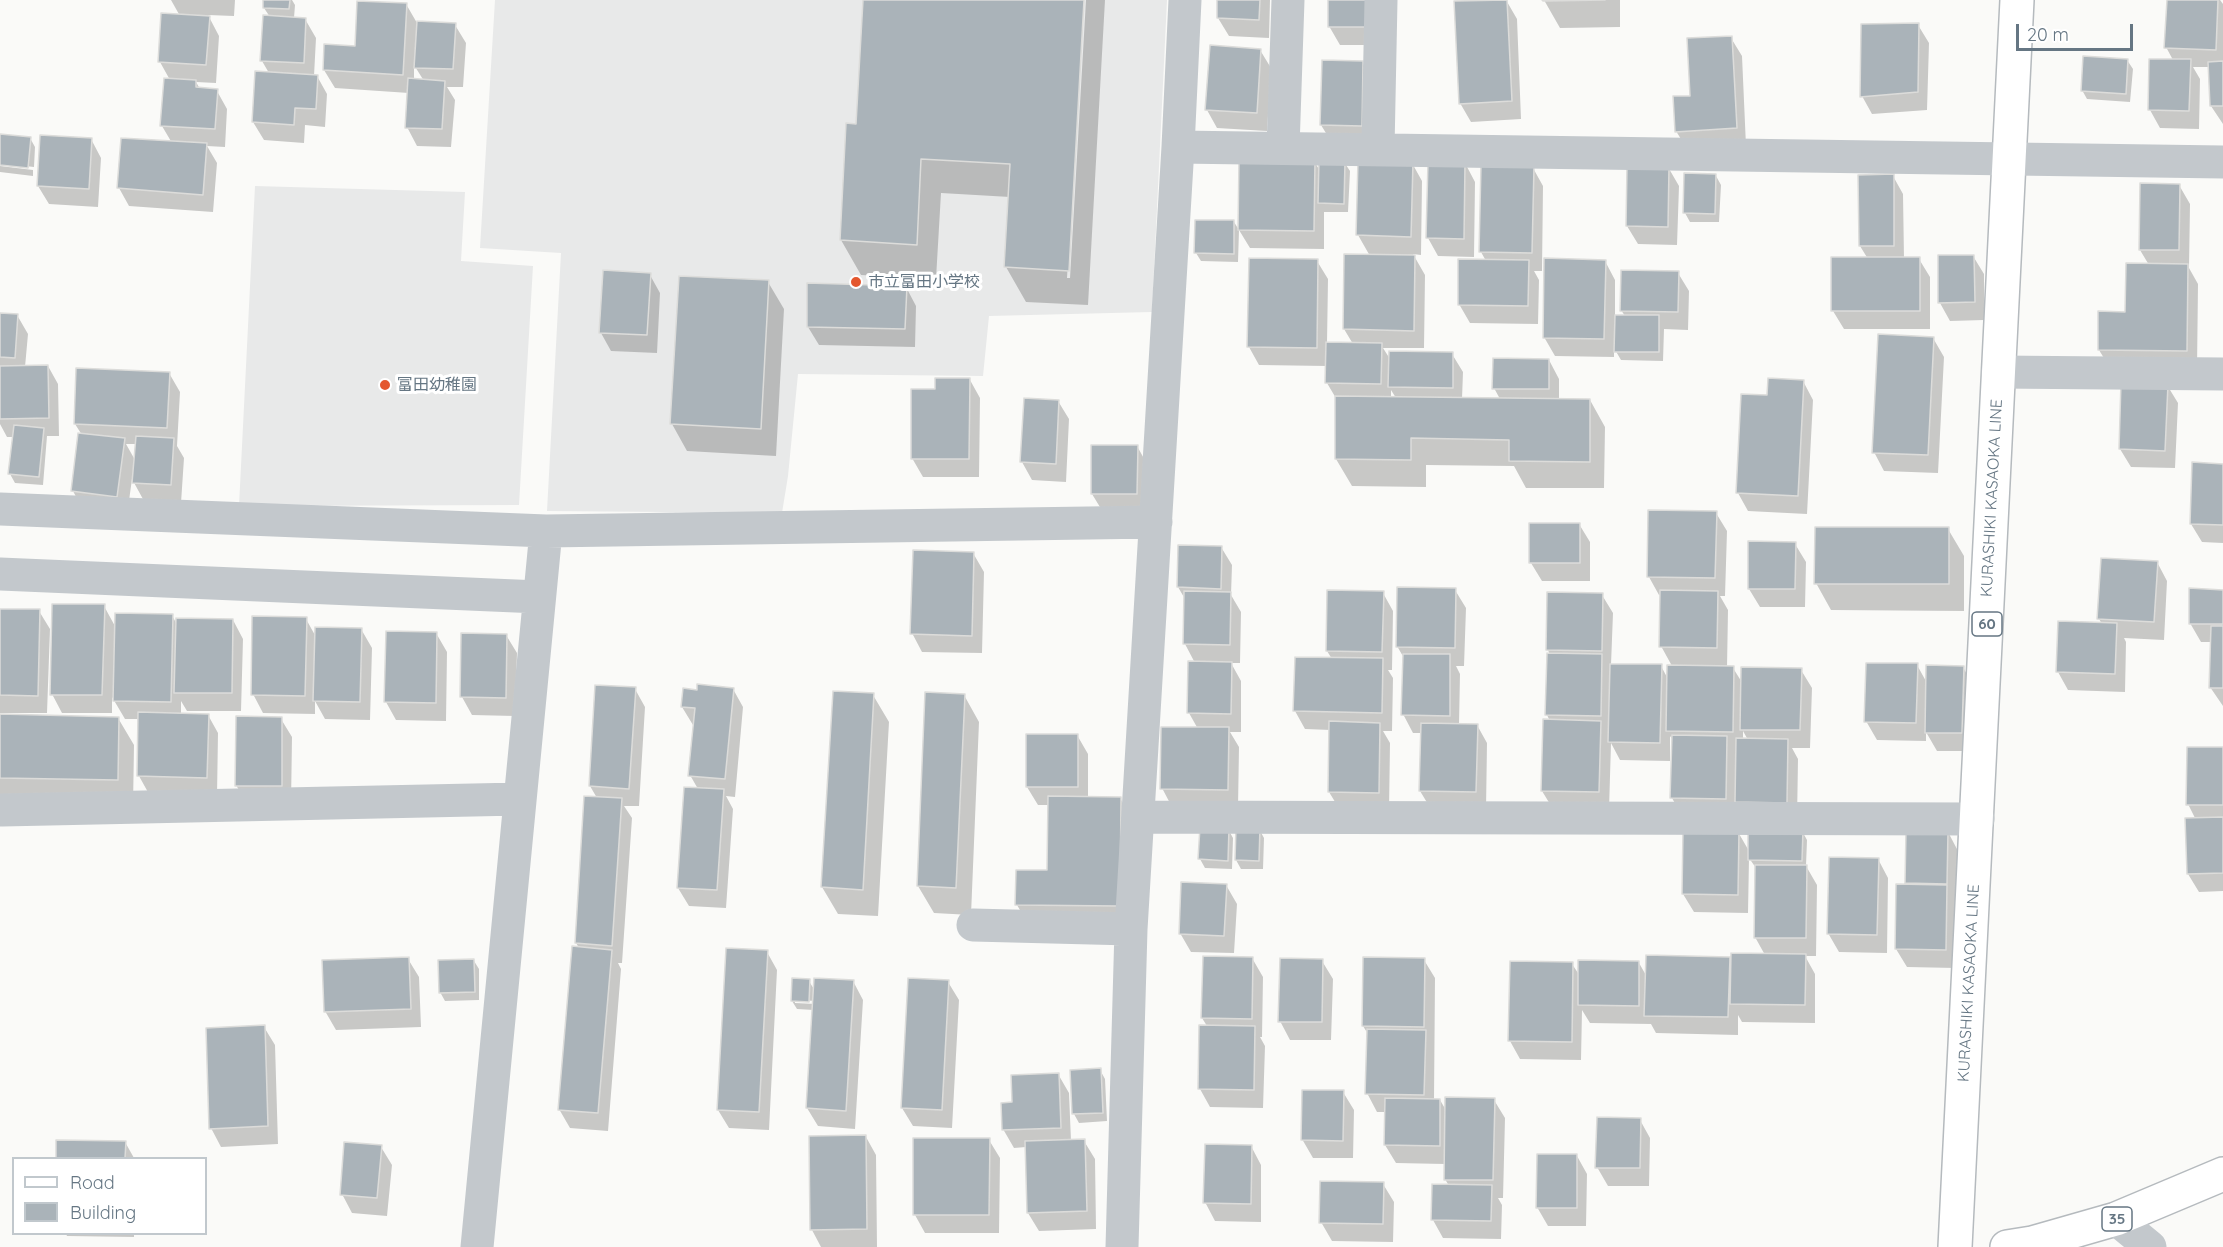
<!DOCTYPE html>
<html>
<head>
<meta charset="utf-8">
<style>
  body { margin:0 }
  #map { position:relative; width:2223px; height:1247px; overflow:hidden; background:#fafaf8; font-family:Quicksand,sans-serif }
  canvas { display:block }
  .legend { position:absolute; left:12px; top:1157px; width:195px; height:78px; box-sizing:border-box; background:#fff; border:2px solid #c1c8cd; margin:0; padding:8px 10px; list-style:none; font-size:18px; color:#657683 }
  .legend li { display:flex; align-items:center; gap:12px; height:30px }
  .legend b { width:30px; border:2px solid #c1c8cd }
  .scale { position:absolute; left:2016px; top:24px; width:117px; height:27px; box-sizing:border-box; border:3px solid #657683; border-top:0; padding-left:8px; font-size:18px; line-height:21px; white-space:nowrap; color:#657683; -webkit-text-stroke:4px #fff; paint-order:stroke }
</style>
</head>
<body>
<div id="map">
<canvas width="2223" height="1247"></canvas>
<ul class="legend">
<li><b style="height:8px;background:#fff"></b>Road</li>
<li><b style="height:16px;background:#aab3b9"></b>Building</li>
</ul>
<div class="scale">20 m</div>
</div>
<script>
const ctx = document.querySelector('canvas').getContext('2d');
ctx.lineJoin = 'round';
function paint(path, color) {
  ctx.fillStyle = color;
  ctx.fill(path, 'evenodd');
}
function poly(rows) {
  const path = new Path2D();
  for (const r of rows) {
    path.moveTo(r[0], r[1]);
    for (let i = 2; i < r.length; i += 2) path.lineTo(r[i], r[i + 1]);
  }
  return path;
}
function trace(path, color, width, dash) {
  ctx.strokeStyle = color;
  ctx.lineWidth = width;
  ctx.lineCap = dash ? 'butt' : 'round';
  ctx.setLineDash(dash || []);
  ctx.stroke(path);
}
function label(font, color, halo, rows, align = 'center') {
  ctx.font = font + ' Quicksand,"Noto Sans JP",sans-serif';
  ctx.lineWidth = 6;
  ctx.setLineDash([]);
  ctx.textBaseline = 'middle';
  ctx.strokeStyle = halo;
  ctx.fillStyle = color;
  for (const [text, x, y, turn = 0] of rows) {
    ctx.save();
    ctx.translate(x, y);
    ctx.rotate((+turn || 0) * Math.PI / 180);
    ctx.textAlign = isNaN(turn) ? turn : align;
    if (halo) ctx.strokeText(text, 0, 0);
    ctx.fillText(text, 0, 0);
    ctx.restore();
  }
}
paint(poly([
  [495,0,1167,0,1152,312,989,316,983,376,798,374,788,476,782,513,547,511,561,253,480,248],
  [255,186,465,192,461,261,533,266,519,505,239,506]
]), '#e8e9e9');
paint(poly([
  [171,0,235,0,234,16,208,15,219,36,216,83,196,82,200,89,217,91,227,109,225,147,207,146,217,163,213,212,129,206,119,188,172,143,162,126,170,80,160,62,180,16],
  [265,0,292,0,295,5,294,18,305,19,316,38,314,76,317,76,327,94,325,127,305,125,304,143,264,140,253,122,269,73,262,61,270,17,264,8],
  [865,0,1083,0,1067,278,1070,278,1086,0,1105,0,1088,305,1026,302,1006,267,1010,197,941,193,936,279,861,275,841,240,857,125],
  [1219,0,1270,0,1269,38,1229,36,1218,18],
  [1329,0,1378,0,1377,45,1340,45,1329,26],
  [1506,0,1517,19,1521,119,1471,122,1460,103],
  [1544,0,1620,0,1620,27,1560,28],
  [2169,0,2220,0,2223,4,2223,124,2211,106,2210,67,2193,67,2200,79,2199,129,2160,128,2150,110,2173,60,2166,47],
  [406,4,417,23,455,25,466,43,463,87,447,87,455,100,451,147,417,146,407,127,409,93,335,88,324,70,356,48],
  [414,65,424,81,414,80],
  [1918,25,1929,43,1927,110,1872,114,1862,96],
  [1731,38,1742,56,1746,146,1687,149,1676,131,1691,97],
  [1260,50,1271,68,1267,131,1217,128,1207,110],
  [2127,60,2133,69,2130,102,2087,99,2082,90],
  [1362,62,1373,80,1371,144,1332,143,1321,125],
  [0,135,30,138,35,147,34,167,0,163],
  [91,139,101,158,98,207,49,204,38,186],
  [1314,161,1320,171,1344,162,1350,171,1348,212,1324,212,1324,249,1250,248,1239,230],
  [1359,162,1412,163,1422,181,1421,255,1413,254,1425,275,1424,348,1383,348,1390,359,1452,354,1463,372,1462,399,1500,399,1494,388,1549,360,1559,379,1559,400,1590,400,1605,427,1604,488,1526,488,1514,466,1426,465,1426,487,1352,486,1336,459,1337,400,1327,383,1327,366,1259,365,1249,347,1317,261,1328,279,1327,343,1353,344,1344,329,1346,256,1370,256,1358,235],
  [1391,390,1396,398,1391,398],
  [1465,163,1475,182,1474,257,1438,256,1428,238],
  [0,166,33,170,33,176,0,172],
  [1668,167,1679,186,1677,245,1638,244,1627,226],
  [1533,168,1543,186,1542,271,1534,271,1539,280,1538,324,1470,323,1459,304,1486,261,1481,252],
  [1716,176,1721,185,1719,222,1690,222,1685,213],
  [1860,176,1893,176,1903,194,1904,259,1919,259,1930,277,1930,329,1844,329,1833,311,1868,259,1860,246],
  [2179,185,2190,204,2189,268,2198,284,2197,369,2110,368,2099,350,2127,314,2149,265,2140,250],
  [1234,222,1239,230,1238,262,1201,261,1196,253],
  [1973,256,1984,274,1984,320,1950,321,1940,303],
  [1605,261,1615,280,1615,316,1625,316,1621,310,1678,273,1689,291,1688,330,1664,329,1663,361,1621,360,1614,348,1614,357,1555,356,1544,337],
  [650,275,660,293,657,353,611,351,601,333],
  [768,282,784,309,776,456,687,451,672,424],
  [906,287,916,306,915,347,819,345,808,327],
  [0,314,17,315,28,334,25,367,48,366,58,384,59,436,47,436,43,485,15,483,10,474,14,437,7,437,0,424],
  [1933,338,1944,357,1938,473,1884,471,1874,452],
  [169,373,180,392,177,446,184,458,181,503,144,501,132,479,127,515,83,510,73,491,82,435,75,424],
  [126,444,137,444,135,460],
  [970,380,980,398,979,477,923,477,912,458,937,391],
  [1803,381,1813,400,1807,514,1748,511,1738,493,1768,396],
  [2167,385,2178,403,2175,468,2131,467,2120,449],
  [1058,401,1069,419,1066,482,1032,480,1022,462],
  [1137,446,1147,464,1147,512,1103,512,1092,494],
  [2223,465,2223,543,2202,542,2191,524],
  [1716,513,1727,531,1725,596,1720,596,1728,610,1727,668,1733,668,1743,684,1801,670,1812,688,1810,748,1792,748,1798,759,1797,821,1682,816,1672,798,1674,742,1670,736,1670,761,1620,760,1611,743,1609,810,1553,809,1542,791,1550,721,1547,715,1550,655,1548,650,1549,594,1602,595,1613,613,1611,665,1661,666,1668,679,1672,666,1661,646,1662,595,1659,595,1649,577],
  [1743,731,1748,740,1743,740],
  [1579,524,1590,542,1590,581,1542,581,1531,563],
  [1948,529,1964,556,1964,611,1831,610,1816,583],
  [1795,544,1806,562,1805,607,1760,607,1749,589],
  [1221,547,1232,565,1231,595,1241,612,1240,663,1231,663,1241,681,1241,732,1230,732,1239,747,1238,808,1172,807,1162,788,1198,729,1189,713,1190,663,1195,663,1185,644,1185,599,1178,587],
  [973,553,984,572,982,653,922,652,912,633],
  [2157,562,2167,581,2164,640,2124,638,2126,642,2125,692,2068,690,2058,672,2102,624,2099,619],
  [1455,590,1466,608,1464,666,1456,666,1460,674,1459,725,1477,725,1487,743,1486,810,1431,809,1420,791,1422,733,1413,733,1403,714,1404,658,1397,646],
  [2223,592,2223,706,2210,687,2212,642,2201,642,2190,623],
  [1383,593,1393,611,1392,670,1388,670,1393,678,1392,731,1383,731,1390,743,1389,811,1340,810,1329,792,1331,730,1305,729,1295,711,1332,659,1327,651],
  [104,606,116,628,172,615,177,625,233,620,243,639,241,711,187,711,181,701,181,714,208,715,218,733,217,796,149,794,139,776,140,719,125,719,112,697,112,713,62,713,52,694],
  [0,610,39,611,50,629,47,713,0,713],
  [306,619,316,637,361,629,372,648,370,720,325,719,315,701,315,714,263,713,253,694],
  [436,633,447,652,446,721,396,720,386,702],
  [506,635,517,653,515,716,472,715,462,697],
  [1917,665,1927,683,1963,667,1973,686,1972,751,1937,751,1926,732,1926,741,1877,740,1866,721],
  [635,689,645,707,639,806,624,806,632,818,622,963,618,963,621,969,608,1131,570,1128,559,1109,579,948,576,943,597,798,590,786],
  [733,689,743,707,735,797,726,796,733,809,726,908,689,906,678,888,698,789,690,775,695,725,693,725,682,707,698,691],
  [873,695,889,722,878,916,838,914,822,887],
  [964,695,979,722,971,915,934,913,918,886],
  [0,716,118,718,134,745,133,807,0,804],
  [281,719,292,737,291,804,247,804,236,785],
  [1077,735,1088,754,1088,798,1120,798,1136,825,1135,932,1033,932,1017,905,1048,872,1049,805,1038,805,1027,787],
  [2223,749,2223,891,2199,892,2188,874,2196,820,2188,804],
  [1228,829,1233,838,1232,869,1205,868,1200,859],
  [1259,829,1264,838,1263,869,1241,869,1236,860],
  [1802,831,1807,840,1806,866,1817,885,1816,956,1805,956,1815,974,1815,1023,1742,1022,1738,1015,1738,1035,1656,1033,1651,1024,1590,1023,1582,1010,1581,1060,1520,1059,1510,1041,1572,964,1580,976,1639,963,1647,977,1729,958,1732,964,1765,955,1755,937,1756,868,1749,858,1748,913,1694,912,1683,894,1738,832,1749,851],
  [1907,832,1948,832,1958,851,1957,902,1955,902,1957,905,1956,968,1907,967,1896,949,1906,886],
  [1878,859,1888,878,1887,953,1839,952,1828,933],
  [1226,885,1237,904,1234,953,1191,952,1180,933],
  [767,952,777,970,769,1130,729,1128,718,1110],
  [1252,958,1263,977,1262,1037,1260,1037,1265,1046,1263,1108,1210,1107,1200,1089,1207,1026,1202,1018],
  [408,959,419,977,421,1027,336,1030,325,1011],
  [1424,960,1435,978,1434,1100,1440,1100,1447,1112,1494,1100,1505,1118,1503,1198,1498,1198,1502,1205,1501,1239,1443,1238,1433,1220,1449,1186,1445,1179,1445,1164,1396,1163,1385,1145,1386,1112,1377,1112,1367,1093,1368,1034,1363,1026],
  [474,961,479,969,479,1000,445,1001,440,992],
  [1322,961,1333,979,1331,1040,1290,1040,1280,1021],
  [809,981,815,991,853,981,863,1000,855,1129,818,1126,807,1108,814,1010,797,1009,792,1001],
  [795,1000,817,1001,816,1004,795,1003],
  [948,982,959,1000,952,1128,913,1126,902,1108],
  [264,1027,275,1045,278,1144,221,1147,211,1128],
  [1100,1070,1105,1079,1107,1121,1079,1123,1074,1114,1071,1071],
  [1058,1074,1069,1093,1071,1141,1084,1141,1095,1159,1096,1229,1039,1231,1028,1213,1026,1147,1014,1148,1003,1129,1014,1103],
  [1343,1092,1354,1110,1353,1158,1313,1158,1302,1139],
  [1640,1120,1650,1138,1649,1186,1608,1186,1597,1167],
  [866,1137,876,1155,877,1247,821,1247,812,1230],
  [989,1140,1000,1158,999,1233,925,1233,915,1215],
  [58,1142,125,1142,134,1158,57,1158],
  [1251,1146,1261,1165,1261,1222,1215,1221,1205,1202],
  [381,1147,392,1165,387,1216,352,1213,342,1194],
  [1577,1156,1587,1174,1586,1226,1548,1226,1537,1207],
  [1383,1184,1394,1202,1393,1242,1332,1241,1321,1222],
  [66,1234,134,1234,134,1237,67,1236]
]), '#0003');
const building = poly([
  [263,0,290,0,289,9,263,8,263,0],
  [863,0,1084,0,1069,271,1004,267,1010,164,921,159,917,245,840,240,846,123,856,124,863,0],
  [1217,0,1260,0,1259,20,1217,18,1217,0],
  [1328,0,1368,0,1368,27,1328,27,1328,0],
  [1507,0,1512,101,1459,104,1454,1,1507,0],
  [1542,0,1605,0,1543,1,1542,0],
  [2167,0,2218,0,2216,50,2164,48,2167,0],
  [357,1,407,3,403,75,323,70,324,44,355,46,357,1],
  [161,13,210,16,206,65,158,62,161,13],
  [263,15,306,18,304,63,260,61,263,15],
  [417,21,456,23,453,69,414,68,417,21],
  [1919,23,1918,92,1860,97,1861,24,1919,23],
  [1732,36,1737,128,1675,132,1673,96,1690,96,1687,38,1732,36],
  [1210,45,1261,49,1257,113,1205,110,1210,45],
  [2083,56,2128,59,2126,94,2081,91,2083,56],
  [2149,59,2191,59,2189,111,2148,110,2149,59],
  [1322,60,1363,61,1362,126,1320,125,1322,60],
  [2223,61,2223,106,2210,106,2208,62,2223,61],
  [255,71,318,75,316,109,295,108,294,125,252,122,255,71],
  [164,78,196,80,196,87,218,89,215,129,160,126,164,78],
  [408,78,445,81,442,129,405,128,408,78],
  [0,134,31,137,28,168,0,165,0,134],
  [40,135,92,138,89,189,37,186,40,135],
  [121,138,207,143,203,195,117,188,121,138],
  [1239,158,1315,159,1314,231,1238,230,1239,158],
  [1319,160,1345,161,1344,204,1318,203,1319,160],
  [1358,160,1413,161,1411,237,1356,235,1358,160],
  [1428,161,1465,162,1464,239,1426,238,1428,161],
  [1481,165,1534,166,1532,253,1479,252,1481,165],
  [1627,165,1669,166,1668,227,1626,226,1627,165],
  [1684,173,1716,174,1715,214,1683,213,1684,173],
  [1894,174,1894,246,1859,246,1858,175,1894,174],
  [2140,183,2180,184,2179,250,2139,250,2140,183],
  [1195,220,1234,220,1234,254,1194,253,1195,220],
  [1344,254,1415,255,1414,331,1343,329,1344,254],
  [1938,255,1974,255,1975,302,1938,303,1938,255],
  [1831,257,1920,257,1920,311,1831,311,1831,257],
  [1249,258,1318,259,1317,348,1247,347,1249,258],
  [1544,258,1606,260,1604,339,1543,338,1544,258],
  [1458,259,1529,260,1528,306,1458,305,1458,259],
  [2126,263,2188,264,2187,351,2098,350,2098,311,2125,312,2126,263],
  [603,270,651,273,647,335,599,333,603,270],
  [1621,270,1679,271,1678,312,1620,311,1621,270],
  [679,276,769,280,761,429,670,424,679,276],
  [807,283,907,286,905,329,807,327,807,283],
  [0,313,18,314,15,358,0,357,0,313],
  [1615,315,1659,315,1659,352,1614,352,1615,315],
  [1878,334,1934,337,1928,455,1872,453,1878,334],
  [1326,342,1382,343,1381,384,1325,383,1326,342],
  [1389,351,1453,352,1453,388,1388,387,1389,351],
  [1493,358,1549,359,1549,389,1492,389,1493,358],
  [48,365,49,418,0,419,0,366,48,365],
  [76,368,170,372,167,428,74,424,76,368],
  [935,378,970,378,969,459,911,459,911,389,935,389,935,378],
  [1768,378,1804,380,1798,496,1736,493,1741,394,1767,395,1768,378],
  [2121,382,2168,384,2165,451,2119,449,2121,382],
  [1335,396,1590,399,1590,462,1509,461,1509,440,1411,438,1411,460,1335,459,1335,396],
  [1024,398,1059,400,1056,464,1020,462,1024,398],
  [14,425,44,428,39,477,8,474,14,425],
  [78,433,125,438,117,497,71,491,78,433],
  [136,436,174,438,171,485,132,483,136,436],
  [1091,445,1138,445,1137,494,1091,494,1091,445],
  [2192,462,2223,464,2223,525,2190,524,2192,462],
  [1648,510,1717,511,1715,578,1647,577,1648,510],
  [1529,523,1580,523,1580,563,1529,563,1529,523],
  [1815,527,1949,527,1949,584,1814,584,1815,527],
  [1748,541,1796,542,1795,589,1748,589,1748,541],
  [1178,545,1222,546,1221,589,1177,587,1178,545],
  [913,550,974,552,972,636,910,634,913,550],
  [2101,558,2158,561,2154,622,2097,619,2101,558],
  [1397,587,1456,588,1455,648,1396,647,1397,587],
  [2189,588,2223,590,2223,624,2189,624,2189,588],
  [1327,590,1384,591,1382,652,1326,651,1327,590],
  [1660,590,1718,591,1717,648,1659,647,1660,590],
  [1184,591,1231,592,1230,645,1183,644,1184,591],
  [1547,592,1603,593,1602,651,1546,650,1547,592],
  [52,604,105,604,102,695,50,695,52,604],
  [0,609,40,609,38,696,0,695,0,609],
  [115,613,173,614,171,702,113,701,115,613],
  [252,616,307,617,305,696,251,695,252,616],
  [176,618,233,619,232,693,174,693,176,618],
  [2058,621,2117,623,2115,674,2056,672,2058,621],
  [2211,626,2223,626,2223,688,2209,688,2211,626],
  [315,627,362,628,360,702,313,701,315,627],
  [386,631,437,632,436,703,384,702,386,631],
  [461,633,507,634,506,698,460,697,461,633],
  [1547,653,1602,654,1601,716,1545,715,1547,653],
  [1403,654,1450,654,1450,716,1401,715,1403,654],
  [1295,657,1383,658,1382,713,1293,711,1295,657],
  [1188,661,1232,662,1231,714,1187,713,1188,661],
  [1866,663,1918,663,1916,723,1864,722,1866,663],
  [1610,664,1662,664,1660,743,1608,742,1610,664],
  [1667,665,1734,666,1733,732,1666,731,1667,665],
  [1926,665,1964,666,1962,733,1925,733,1926,665],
  [1741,667,1802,668,1800,730,1740,730,1741,667],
  [697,684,734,688,725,779,688,776,695,708,681,707,683,688,697,690,697,684],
  [595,685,636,687,629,789,589,786,595,685],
  [833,691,874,693,863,890,821,887,833,691],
  [925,692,965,694,956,888,917,886,925,692],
  [138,712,209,714,207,778,137,776,138,712],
  [0,714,119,717,118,780,0,778,0,714],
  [236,716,282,717,282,786,235,786,236,716],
  [1543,719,1601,721,1599,792,1541,791,1543,719],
  [1329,721,1380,723,1379,793,1328,792,1329,721],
  [1421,723,1478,724,1476,792,1419,791,1421,723],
  [1161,727,1229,727,1228,790,1160,789,1161,727],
  [1026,734,1078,734,1078,787,1026,787,1026,734],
  [1672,735,1727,736,1726,799,1670,798,1672,735],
  [1736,738,1788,739,1787,803,1735,802,1736,738],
  [2187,747,2223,747,2223,805,2186,805,2187,747],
  [684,787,724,789,717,890,677,888,684,787],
  [584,796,622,798,612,946,575,943,584,796],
  [1048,796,1121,797,1120,906,1015,905,1016,870,1047,870,1048,796],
  [2223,817,2223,873,2187,874,2185,818,2223,817],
  [1200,827,1229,828,1228,861,1198,859,1200,827],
  [1236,827,1260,827,1259,861,1235,860,1236,827],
  [1748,828,1803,829,1802,861,1748,860,1748,828],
  [1683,829,1739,830,1738,895,1682,894,1683,829],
  [1906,830,1948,831,1947,884,1905,883,1906,830],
  [1829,857,1879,858,1877,935,1827,934,1829,857],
  [1755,865,1807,865,1806,938,1754,938,1755,865],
  [1181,882,1227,884,1224,936,1179,934,1181,882],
  [1896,884,1947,885,1946,950,1895,949,1896,884],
  [572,946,612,950,598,1113,558,1110,572,946],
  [726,948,768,950,759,1112,717,1110,726,948],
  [1731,953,1806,954,1805,1005,1730,1004,1731,953],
  [1646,955,1730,957,1728,1017,1644,1016,1646,955],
  [1203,956,1253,957,1252,1019,1201,1018,1203,956],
  [409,957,411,1009,324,1012,322,960,409,957],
  [1363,957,1425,958,1424,1027,1362,1026,1363,957],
  [1280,958,1323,959,1322,1022,1278,1022,1280,958],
  [474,959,475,992,439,993,438,960,474,959],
  [1578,960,1639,961,1639,1006,1578,1005,1578,960],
  [1510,961,1573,962,1572,1042,1508,1041,1510,961],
  [792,978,810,979,809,1002,791,1001,792,978],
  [814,978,854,980,846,1111,806,1108,814,978],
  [908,978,949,980,942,1110,901,1108,908,978],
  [265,1025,268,1126,209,1129,206,1028,265,1025],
  [1199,1025,1255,1026,1254,1090,1198,1089,1199,1025],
  [1367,1029,1426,1030,1424,1095,1365,1094,1367,1029],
  [1101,1068,1103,1113,1072,1114,1070,1070,1101,1068],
  [1059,1073,1061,1128,1002,1130,1001,1103,1012,1102,1011,1075,1059,1073],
  [1302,1090,1344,1090,1343,1141,1301,1140,1302,1090],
  [1445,1097,1495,1098,1493,1180,1444,1180,1445,1097],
  [1385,1098,1440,1099,1440,1146,1384,1145,1385,1098],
  [1597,1117,1641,1118,1640,1168,1595,1168,1597,1117],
  [866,1135,867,1229,810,1230,809,1136,866,1135],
  [913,1138,990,1138,989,1215,913,1215,913,1138],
  [1085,1139,1087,1211,1027,1213,1025,1141,1085,1139],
  [56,1140,126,1141,125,1158,56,1158,56,1140],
  [344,1142,382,1145,377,1198,340,1195,344,1142],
  [1205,1144,1252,1145,1251,1204,1203,1203,1205,1144],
  [1537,1154,1577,1154,1577,1208,1536,1208,1537,1154],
  [1320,1181,1384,1182,1383,1224,1319,1223,1320,1181],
  [1432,1184,1492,1185,1491,1221,1431,1220,1432,1184]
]);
paint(building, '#aab3b9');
trace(building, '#dcdcda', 1.5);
const primary = poly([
  [1955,1247,2017,0],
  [2007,1247,2032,1243,2116,1219,2223,1174]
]);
trace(primary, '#b5babe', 36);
trace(poly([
  [1178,147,2223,162],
  [1283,148,1288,0],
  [1378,149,1381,0],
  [1998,372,2223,374],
  [0,509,546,531,1156,522],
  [0,574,539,597],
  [2,810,520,799],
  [1138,817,1978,819],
  [973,925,1131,929],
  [2116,1219,2150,1247],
  [477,1247,546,531],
  [1122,1247,1131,929,1178,147,1185,0]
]), '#c3c8cc', 33);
trace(primary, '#fff', 33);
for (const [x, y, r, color] of [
  [856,282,6,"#e4572e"],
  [385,385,6,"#e4572e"]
]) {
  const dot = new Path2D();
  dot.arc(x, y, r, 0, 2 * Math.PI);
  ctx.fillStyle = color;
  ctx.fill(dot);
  trace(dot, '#fff', 2);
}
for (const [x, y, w] of [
  [1987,624,30],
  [2117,1219,30]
]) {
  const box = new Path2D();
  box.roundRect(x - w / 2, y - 12, w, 24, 4.5);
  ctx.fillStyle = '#fff';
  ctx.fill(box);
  trace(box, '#657683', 1.5);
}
label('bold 15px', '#657683', null, [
  ["60",1987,624],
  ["35",2117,1219]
]);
label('16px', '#657683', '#fff', [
  ["市立富田小学校",868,282],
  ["富田幼稚園",397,385]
], 'left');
label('16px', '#657683', '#fff', [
  ["KURASHIKI KASAOKA LINE",1992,498,-87],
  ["KURASHIKI KASAOKA LINE",1969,983,-87]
]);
</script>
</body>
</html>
